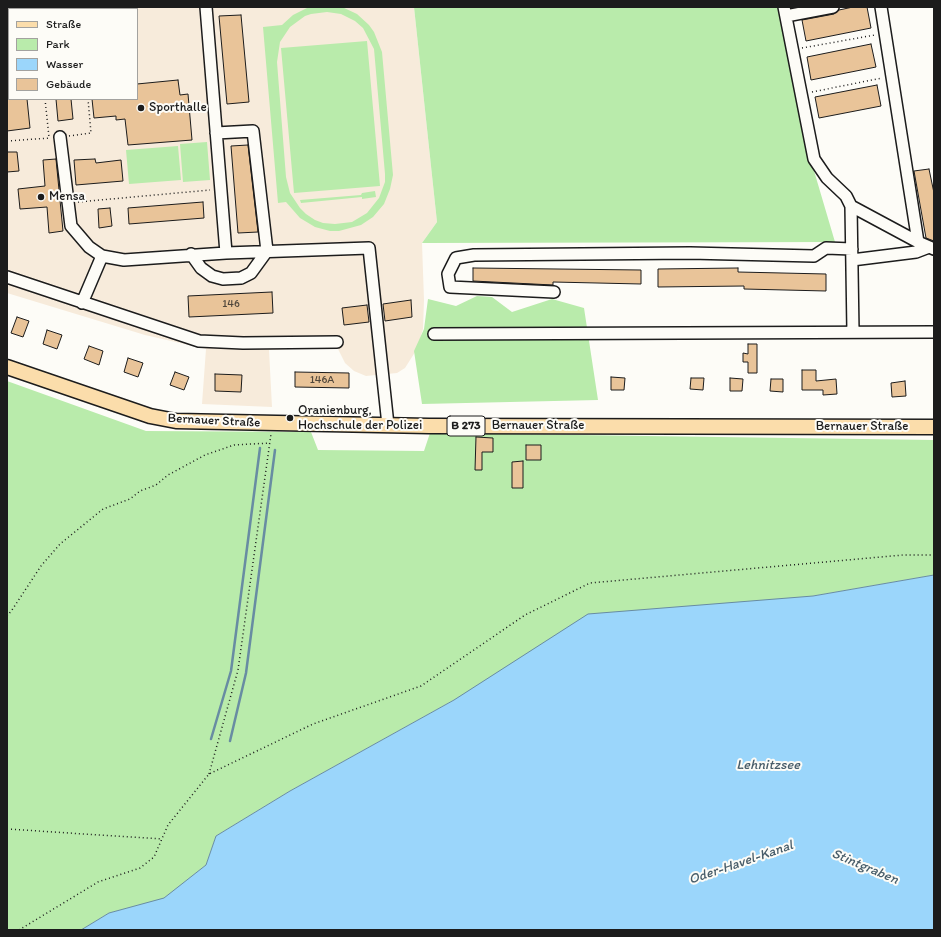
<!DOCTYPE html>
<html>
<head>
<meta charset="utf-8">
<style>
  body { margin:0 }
  #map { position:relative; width:941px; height:937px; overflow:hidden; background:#fdfcf7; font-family:Itim,sans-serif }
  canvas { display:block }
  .frame { position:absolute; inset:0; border:8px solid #1c1c1c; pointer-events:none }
  .legend { position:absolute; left:8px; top:8px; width:130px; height:92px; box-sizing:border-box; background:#fdfcf7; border:1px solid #a3a29f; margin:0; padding:5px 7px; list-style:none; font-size:12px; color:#1c1c1c }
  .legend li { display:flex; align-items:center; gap:8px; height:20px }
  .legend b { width:20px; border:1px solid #a3a29f }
</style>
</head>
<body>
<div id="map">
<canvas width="941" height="937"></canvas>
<div class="frame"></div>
<ul class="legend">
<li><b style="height:5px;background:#fbddab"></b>Straße</li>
<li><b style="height:11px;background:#b9ebab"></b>Park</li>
<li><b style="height:11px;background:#9bd6fb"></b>Wasser</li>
<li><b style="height:11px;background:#e9c499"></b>Gebäude</li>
</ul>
</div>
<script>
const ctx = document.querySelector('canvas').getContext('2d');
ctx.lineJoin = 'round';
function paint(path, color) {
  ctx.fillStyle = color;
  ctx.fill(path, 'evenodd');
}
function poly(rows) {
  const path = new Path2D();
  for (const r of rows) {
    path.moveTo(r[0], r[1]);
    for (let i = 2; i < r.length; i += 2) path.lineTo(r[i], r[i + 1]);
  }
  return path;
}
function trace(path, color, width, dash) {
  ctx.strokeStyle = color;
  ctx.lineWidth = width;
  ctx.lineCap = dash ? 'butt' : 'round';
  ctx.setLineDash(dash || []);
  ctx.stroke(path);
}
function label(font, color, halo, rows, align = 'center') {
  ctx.font = font + ' Itim,sans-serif';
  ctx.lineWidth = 4;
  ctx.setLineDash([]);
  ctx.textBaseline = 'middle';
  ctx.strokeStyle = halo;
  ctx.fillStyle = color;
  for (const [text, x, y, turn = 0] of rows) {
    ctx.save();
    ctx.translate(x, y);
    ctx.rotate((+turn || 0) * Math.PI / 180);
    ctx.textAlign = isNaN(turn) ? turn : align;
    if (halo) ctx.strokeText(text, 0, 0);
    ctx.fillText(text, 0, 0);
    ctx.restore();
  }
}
paint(poly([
  [7,7,414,7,437,222,422,243,424,300,423,329,417,349,405,368,397,373,366,376,354,371,345,363,337,347,269,350,272,407,202,404,206,349,145,335,7,293],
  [9,9,137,9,137,99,9,99]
]), '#f7ebdb');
paint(poly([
  [309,7,342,7,357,14,369,25,374,32,382,52,393,175,390,189,384,204,373,217,361,225,339,231,330,231,315,227,300,218,286,202,278,203,263,27,282,25,293,15],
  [327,12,341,14,355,21,363,28,374,49,385,174,385,182,379,198,367,213,352,222,335,224,323,223,315,220,306,214,300,208,290,193,286,177,277,62,280,42,290,27,305,16,311,14],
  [414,7,779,7,812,164,835,242,422,243,437,222],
  [367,41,380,186,294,193,281,48],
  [207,142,210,180,183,182,180,144],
  [178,146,181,180,129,184,126,150],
  [375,191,376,197,362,199,362,197,301,203,300,200,361,195,362,193],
  [477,296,492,297,512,312,552,299,584,308,598,400,422,404,414,351,424,329,428,299,456,306],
  [7,381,146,431,311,432,318,450,424,451,430,433,934,440,934,575,813,596,454,700,290,791,216,836,206,865,164,899,109,913,81,930,7,930]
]), '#b9ebab');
const water = poly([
  [934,575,934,930,81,930,109,913,164,898,206,865,216,836,290,791,454,700,588,614,813,596,934,575]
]);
paint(water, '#9bd6fb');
trace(water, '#688ca2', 1);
trace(poly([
  [211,739,231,671,260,448],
  [230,741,246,673,275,450]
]), '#688ca2', 2.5);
const building = poly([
  [853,7,867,7,871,28,806,41,802,20,834,14,839,10,853,7],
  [241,15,249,102,227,104,219,16,241,15],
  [871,44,876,67,811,80,807,57,871,44],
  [178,80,180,95,188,94,192,140,128,145,125,119,116,120,116,116,94,118,92,99,137,99,137,84,178,80],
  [877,85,881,106,819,118,815,97,877,85],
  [7,99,27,99,30,128,7,131,7,99],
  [56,99,71,99,73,119,58,121,56,99],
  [248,145,258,232,238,233,231,146,248,145],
  [7,152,17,152,19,171,7,172,7,152],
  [56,159,63,231,49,233,47,207,20,209,18,189,45,186,43,160,56,159],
  [95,159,96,163,121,160,123,181,76,185,74,160,95,159],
  [929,169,934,193,934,241,926,238,914,171,929,169],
  [203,202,204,218,129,224,128,208,203,202],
  [110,208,112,226,99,228,98,209,110,208],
  [473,268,641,270,641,284,553,282,553,285,473,281,473,268],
  [738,268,738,272,826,274,826,291,744,289,744,286,658,287,658,269,738,268],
  [272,292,273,313,189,317,188,296,272,292],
  [411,300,412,317,385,321,383,304,411,300],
  [367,305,369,322,344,325,342,308,367,305],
  [17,317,29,321,23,337,11,333,17,317],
  [47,330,62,335,57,349,43,344,47,330],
  [748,344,757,344,757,373,748,373,748,362,743,362,743,353,748,354,748,344],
  [89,346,103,351,99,365,84,359,89,346],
  [128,358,143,363,138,377,124,372,128,358],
  [802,370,816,370,816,381,836,379,837,394,823,395,823,390,802,390,802,370],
  [175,372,189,377,184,390,170,385,175,372],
  [295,372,349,373,349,388,295,387,295,372],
  [215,374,242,375,241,392,215,391,215,374],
  [611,377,625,378,624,390,611,390,611,377],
  [691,378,704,378,703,390,690,389,691,378],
  [730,378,743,379,742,391,730,391,730,378],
  [771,379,783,379,783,392,770,391,771,379],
  [905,381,906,396,892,397,891,383,905,381],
  [476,437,493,438,493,452,482,452,482,470,475,470,476,437],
  [526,445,541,445,541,460,526,460,526,445],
  [523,461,523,488,512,488,512,462,523,461]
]);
paint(building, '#e9c499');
trace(building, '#1c1c1c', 1);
const minor = poly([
  [206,7,226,253],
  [784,7,814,159,827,178,846,196,851,206,853,332],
  [881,7,918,242],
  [786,16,833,7],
  [60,137,71,226,89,247,102,256,124,260,226,253,369,248,388,425],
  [851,206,918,242,934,249],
  [191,254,201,268,212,276,223,279,241,278,251,273,267,251,253,131,216,133],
  [852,260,916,252,929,247],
  [7,277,199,341,243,343,337,342],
  [554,292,450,287,448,274,456,258,474,255,690,253,814,256,826,248,852,249],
  [82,303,102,256],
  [434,334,934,332]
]);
const major = poly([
  [7,367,150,416,176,421,429,426,934,427]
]);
trace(minor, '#1c1c1c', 14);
trace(major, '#1c1c1c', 17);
trace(poly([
  [37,7,37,9],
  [79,7,79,9],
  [802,48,875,35],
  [7,65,9,65],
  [812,92,882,78],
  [45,99,49,137],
  [69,136,91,133,88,99],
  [7,141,50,138],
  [78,202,210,190],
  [7,616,12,610,41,566,60,544,103,509,130,499,140,491,156,485,168,475,205,455,234,445,270,443],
  [209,774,238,670,271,434],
  [7,829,162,839],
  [19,930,98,882,140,868,154,857,168,825,209,774,313,724,421,686,525,615,590,583,903,555,934,555]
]), '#1c1c1c', 1.5, [1, 3]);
trace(minor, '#fdfcf7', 11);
trace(major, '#fbddab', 14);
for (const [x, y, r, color] of [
  [141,108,4,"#1c1c1c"],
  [41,197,4,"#1c1c1c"],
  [290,418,4,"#1c1c1c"]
]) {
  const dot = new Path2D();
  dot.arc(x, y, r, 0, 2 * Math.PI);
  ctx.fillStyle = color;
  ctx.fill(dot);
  trace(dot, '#fdfcf7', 1.5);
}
label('11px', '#4f463b', null, [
  ["146",231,304],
  ["146A",322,380]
]);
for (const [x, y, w] of [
  [466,426,38]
]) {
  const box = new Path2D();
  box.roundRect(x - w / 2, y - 10, w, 20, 3);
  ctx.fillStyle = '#fdfcf7';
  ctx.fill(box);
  trace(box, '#1c1c1c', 1);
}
label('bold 12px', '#1c1c1c', null, [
  ["B 273",466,426]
]);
label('13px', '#1c1c1c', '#fdfcf7', [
  ["Sporthalle",149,108],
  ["Mensa",49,197],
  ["Oranienburg,",298,411],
  ["Hochschule der Polizei",298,426]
], 'left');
label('13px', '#1c1c1c', '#fdfcf7', [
  ["Bernauer Straße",214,421,3],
  ["Bernauer Straße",538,426],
  ["Bernauer Straße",862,427]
]);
label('italic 14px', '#485d6a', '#fdfcf7', [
  ["Lehnitzsee",768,765],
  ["Oder-Havel-Kanal",741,863,-19],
  ["Stintgraben",865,867,23]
]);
</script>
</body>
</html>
